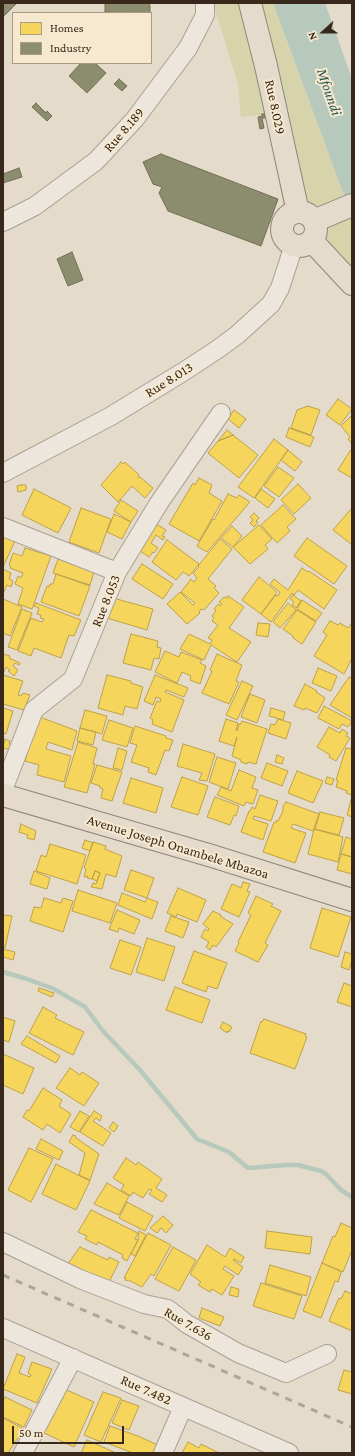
<!DOCTYPE html>
<html>
<head>
<meta charset="utf-8">
<style>
  body { margin:0 }
  #map { position:relative; width:355px; height:1456px; overflow:hidden; background:#e5dbca; font-family:"Crimson Pro",serif }
  canvas { display:block }
  .frame { position:absolute; inset:0; border:4px solid #38281c; pointer-events:none }
  .legend { position:absolute; left:12px; top:12px; width:140px; height:52px; box-sizing:border-box; background:#f7e9cf; border:1px solid #ab9c87; margin:0; padding:5px 7px; list-style:none; font-size:12px; color:#38281c }
  .legend li { display:flex; align-items:center; gap:8px; height:20px }
  .legend b { width:20px; border:1px solid #ab9c87 }
  .north { position:absolute; left:303px; top:12px; width:40px; height:40px; -webkit-text-stroke:3px #f7e9cf; paint-order:stroke; rotate:249deg; font-size:11px; font-weight:700; line-height:16px; text-align:center; color:#38281c }
  .north::after { content:''; display:block; margin:auto; width:14px; height:18px; background:#38281c; clip-path:polygon(50% 0,100% 100%,50% 72%,0 100%) }
  .scale { position:absolute; left:12px; top:1426px; width:112px; height:18px; box-sizing:border-box; border:2px solid #38281c; border-top:0; padding-left:5px; font-size:12px; line-height:14px; white-space:nowrap; color:#38281c; -webkit-text-stroke:3px #f7e9cf; paint-order:stroke }
</style>
</head>
<body>
<div id="map">
<canvas width="355" height="1456"></canvas>
<div class="frame"></div>
<ul class="legend">
<li><b style="height:11px;background:#f6d55c"></b>Homes</li>
<li><b style="height:11px;background:#8c8c6e"></b>Industry</li>
</ul>
<div class="north">N</div>
<div class="scale">50 m</div>
</div>
<script>
const ctx = document.querySelector('canvas').getContext('2d');
ctx.lineJoin = 'round';
function paint(path, color) {
  ctx.fillStyle = color;
  ctx.fill(path, 'evenodd');
}
function poly(rows) {
  const path = new Path2D();
  for (const r of rows) {
    if (r.length === 3) {
      path.moveTo(r[0] + r[2], r[1]);
      path.arc(r[0], r[1], r[2], 0, 2 * Math.PI);
      continue;
    }
    path.moveTo(r[0], r[1]);
    for (let i = 2; i < r.length; i += 2) path.lineTo(r[i], r[i + 1]);
  }
  return path;
}
function trace(path, color, width, dash) {
  ctx.strokeStyle = color;
  ctx.lineWidth = width;
  ctx.lineCap = dash ? 'butt' : 'round';
  ctx.setLineDash(dash || []);
  ctx.stroke(path);
}
function label(font, color, halo, rows, align = 'center') {
  ctx.font = font + ' "Crimson Pro",serif';
  ctx.lineWidth = 4;
  ctx.setLineDash([]);
  ctx.textBaseline = 'middle';
  ctx.strokeStyle = halo;
  ctx.fillStyle = color;
  for (const [text, x, y, turn = 0] of rows) {
    ctx.save();
    ctx.translate(x, y);
    ctx.rotate((+turn || 0) * Math.PI / 180);
    ctx.textAlign = isNaN(turn) ? turn : align;
    if (halo) ctx.strokeText(text, 0, 0);
    ctx.fillText(text, 0, 0);
    ctx.restore();
  }
}
paint(poly([
  [213,3,273,3,348,206,352,214,352,284,283,205,267,114,241,117,238,84]
]), '#d7d4ac');
paint(poly([
  [273,3,325,3,352,79,352,214,348,206]
]), '#b6c9bc');
const homes = poly([
  [338,399,352,409,340,425,326,415,338,399],
  [308,406,320,410,311,435,291,428,297,410,308,406],
  [234,410,246,419,239,428,228,419,234,410],
  [352,415,352,444,348,439,350,437,341,426,352,415],
  [289,428,314,437,310,447,286,437,289,428],
  [227,430,233,435,218,441,227,430],
  [233,435,258,455,239,478,208,453,218,441,233,435],
  [274,439,288,450,254,498,238,487,274,439],
  [288,450,302,462,295,471,281,460,288,450],
  [350,451,352,452,352,478,338,470,350,451],
  [121,462,123,464,125,462,139,475,138,477,139,478,140,477,153,488,145,498,132,486,118,502,101,485,121,462],
  [278,467,294,478,279,497,264,486,278,467],
  [199,478,212,485,209,493,222,501,199,541,169,524,193,483,195,485,199,478],
  [298,484,311,498,294,514,281,500,298,484],
  [21,485,26,485,26,490,18,492,17,486,21,485],
  [34,489,71,508,58,533,22,515,34,489],
  [261,489,275,499,268,508,255,498,261,489],
  [228,494,237,498,239,495,250,502,207,552,197,546,213,519,214,520,228,494],
  [121,500,138,511,131,522,114,511,121,500],
  [283,505,296,519,287,527,290,531,277,543,261,525,283,505],
  [81,508,111,519,99,553,69,542,81,508],
  [352,508,352,543,351,544,333,530,352,508],
  [254,513,259,518,256,521,258,522,254,527,250,523,253,520,250,517,254,513],
  [114,514,131,522,122,539,107,532,114,514],
  [155,523,166,530,162,536,165,537,163,540,156,535,151,543,158,548,154,553,153,552,149,557,137,549,155,523],
  [259,525,272,539,265,545,268,549,250,564,233,547,259,525],
  [232,526,242,536,233,547,221,538,232,526],
  [3,536,15,541,3,567,3,536],
  [307,538,347,566,334,584,294,556,307,538],
  [220,539,232,549,208,579,216,586,214,588,219,593,204,610,201,609,199,612,200,613,187,624,167,604,180,592,193,605,195,603,181,592,191,579,194,582,197,578,193,573,199,567,198,566,220,539],
  [167,540,199,564,189,576,183,572,176,580,152,562,167,540],
  [25,548,51,556,32,609,18,604,23,588,15,584,18,576,21,578,23,573,10,568,11,566,9,565,13,553,22,556,25,548],
  [58,559,94,572,90,585,53,573,58,559],
  [142,564,173,584,163,599,132,579,142,564],
  [302,568,308,572,309,571,337,590,324,609,298,590,294,595,292,593,271,622,261,614,276,595,278,596,280,592,270,584,274,579,288,590,302,568],
  [3,569,11,573,9,579,13,581,11,587,7,585,3,594,3,569],
  [56,574,90,586,79,616,41,602,47,586,49,587,50,584,53,584,56,574],
  [259,577,277,592,261,614,242,600,259,577],
  [293,595,301,601,296,608,292,605,294,602,290,599,293,595],
  [228,596,244,607,229,628,251,642,237,662,211,645,204,660,180,649,189,634,210,644,212,640,208,638,218,625,212,621,214,618,212,616,216,611,214,609,218,604,220,606,222,604,219,602,224,597,227,598,228,596],
  [113,598,153,609,147,630,107,618,113,598],
  [3,599,22,607,10,636,3,633,3,599],
  [302,600,322,613,316,621,297,609,302,600],
  [36,603,81,620,74,636,69,635,61,658,34,648,31,656,18,651,31,618,42,622,44,619,40,618,41,615,37,614,39,608,34,606,36,603],
  [288,603,296,610,280,628,273,622,288,603],
  [22,609,32,613,17,650,8,647,22,609],
  [297,610,316,622,302,644,293,638,293,636,283,629,297,610],
  [330,621,338,625,340,623,348,628,352,623,352,658,344,674,314,656,327,635,323,632,330,621],
  [258,623,270,624,268,637,256,635,258,623],
  [131,634,158,641,157,647,161,648,159,659,154,658,151,670,123,663,131,634],
  [165,651,179,657,181,652,202,660,200,663,206,666,200,684,190,680,191,676,182,672,177,683,155,672,165,651],
  [3,654,10,656,9,658,20,663,19,665,15,663,13,666,18,670,14,676,8,671,10,670,6,667,3,674,3,654],
  [217,654,242,665,236,681,239,682,229,704,202,693,212,671,210,670,217,654],
  [318,668,337,676,331,691,312,683,318,668],
  [3,675,23,681,18,695,21,696,23,693,30,695,24,710,3,704,3,675],
  [107,675,131,681,131,683,143,687,137,709,125,706,123,715,98,708,107,675],
  [155,675,188,688,184,697,166,690,165,692,184,700,172,732,152,724,153,720,150,718,157,701,160,702,161,699,156,697,153,705,144,701,155,675],
  [349,677,352,678,352,718,330,705,349,677],
  [242,681,253,686,237,720,226,715,242,681],
  [305,684,317,691,316,692,325,698,317,713,305,708,304,710,294,706,305,684],
  [250,694,265,700,257,723,241,717,250,694],
  [324,706,352,721,348,727,342,724,339,729,318,718,324,706],
  [3,708,13,711,6,734,3,733,3,708],
  [271,708,285,712,283,720,269,716,271,708],
  [85,710,107,716,102,734,80,728,85,710],
  [40,717,77,731,72,750,48,742,46,749,71,756,64,782,37,775,39,765,25,761,32,736,33,737,40,717],
  [226,719,238,723,236,730,237,731,239,724,241,724,242,721,267,729,256,764,248,762,247,764,241,762,241,760,232,756,237,737,234,746,219,741,226,719],
  [278,719,291,723,286,739,268,733,271,724,275,725,278,719],
  [109,720,133,728,127,747,102,740,109,720],
  [135,726,166,736,166,738,173,740,169,751,165,750,156,775,148,772,149,768,131,762,137,745,130,743,135,726],
  [329,727,340,733,342,729,348,733,346,736,350,738,336,761,329,757,330,755,317,747,329,727],
  [80,728,96,732,93,745,77,741,80,728],
  [5,739,10,741,9,744,12,745,11,750,3,748,5,739],
  [78,742,97,748,93,764,95,764,87,793,64,787,78,742],
  [183,744,215,754,207,781,199,780,202,773,177,766,183,744],
  [118,748,127,751,122,770,113,768,118,748],
  [346,748,352,749,352,795,346,793,347,791,336,787,338,781,336,780,346,748],
  [277,755,284,758,282,764,275,762,277,755],
  [217,757,236,763,228,789,209,782,217,757],
  [267,763,288,771,282,786,261,778,267,763],
  [97,765,122,772,112,801,101,798,103,789,100,788,100,786,91,783,97,765],
  [239,770,256,777,252,788,258,790,253,804,246,802,244,806,217,795,221,787,231,791,239,770],
  [297,771,323,781,313,803,288,793,297,771],
  [182,777,208,786,198,815,171,807,182,777],
  [327,777,334,779,332,785,325,783,327,777],
  [131,778,163,788,156,813,123,803,131,778],
  [260,795,278,801,271,821,254,816,253,819,268,824,263,840,241,832,249,811,250,811,252,807,255,809,260,795],
  [352,796,352,817,347,815,352,796],
  [215,797,239,806,236,816,234,815,230,825,207,817,215,797],
  [286,802,319,814,313,831,293,824,291,828,306,833,295,863,263,852,274,822,276,823,277,820,278,821,283,811,283,806,286,802],
  [320,812,344,818,339,835,315,829,320,812],
  [21,824,36,831,34,840,27,838,28,835,19,832,21,824],
  [314,829,343,837,338,862,308,854,314,829],
  [346,837,352,839,352,857,341,854,346,837],
  [85,840,93,843,90,851,82,848,85,840],
  [93,842,106,846,105,849,122,856,116,877,106,874,102,889,91,887,93,883,96,884,100,873,95,871,92,879,87,878,88,876,84,877,86,869,84,868,93,842],
  [50,844,86,855,77,884,36,871,41,855,46,857,50,844],
  [341,854,352,857,352,874,337,870,341,854],
  [131,870,154,878,147,898,124,890,131,870],
  [34,871,50,878,47,889,30,884,34,871],
  [95,871,100,873,97,881,92,879,95,871],
  [243,882,250,884,247,891,250,892,239,917,221,909,232,884,241,888,243,882],
  [178,888,206,900,197,922,177,914,176,917,167,913,178,888],
  [78,890,117,903,110,923,72,911,78,890],
  [122,893,145,902,147,898,158,902,152,919,118,905,122,893],
  [256,896,273,904,271,906,281,911,265,943,268,945,258,962,235,951,239,943,238,942,251,915,248,913,256,896],
  [44,898,61,903,63,898,73,901,63,932,30,921,34,907,41,908,44,898],
  [322,908,351,917,338,957,310,948,322,908],
  [117,910,140,920,134,934,119,928,118,932,109,929,117,910],
  [213,911,221,915,220,916,233,924,216,947,213,945,210,950,206,947,209,942,201,937,205,929,208,931,209,929,203,924,213,911],
  [3,915,12,916,5,948,3,948,3,915],
  [171,916,189,922,183,938,165,931,171,916],
  [147,938,175,947,164,981,136,972,147,938],
  [120,940,141,947,131,975,110,968,120,940],
  [3,949,15,952,13,960,3,957,3,949],
  [194,951,227,963,217,989,208,986,206,992,182,983,194,951],
  [345,952,352,954,352,960,349,970,341,967,345,952],
  [344,983,352,986,352,1007,337,1002,344,983],
  [175,987,210,1000,202,1023,166,1010,175,987],
  [39,988,54,993,52,997,38,991,39,988],
  [43,1007,57,1015,55,1018,84,1032,73,1055,29,1033,43,1007],
  [3,1017,15,1021,9,1042,3,1040,3,1017],
  [264,1019,306,1034,305,1036,307,1037,295,1069,250,1053,261,1021,262,1022,264,1019],
  [223,1022,232,1027,229,1032,227,1031,227,1033,220,1028,223,1022],
  [27,1036,60,1056,56,1063,21,1044,27,1036],
  [3,1054,34,1068,23,1094,3,1085,3,1054],
  [70,1068,80,1075,82,1072,99,1083,84,1106,56,1088,70,1068],
  [43,1088,62,1100,59,1106,71,1114,60,1133,47,1124,43,1130,23,1117,27,1110,29,1111,43,1088],
  [80,1111,89,1116,79,1132,70,1127,80,1111],
  [94,1111,102,1116,100,1121,96,1118,93,1121,111,1133,103,1146,80,1132,94,1111],
  [113,1122,118,1126,114,1132,109,1128,113,1122],
  [73,1135,76,1136,75,1137,99,1154,90,1180,79,1175,85,1153,69,1142,73,1135],
  [41,1139,63,1151,59,1160,36,1149,41,1139],
  [29,1148,53,1159,31,1202,8,1190,29,1148],
  [126,1158,136,1165,138,1162,162,1179,156,1188,167,1195,162,1202,149,1194,152,1190,149,1189,143,1198,133,1192,131,1196,121,1190,124,1185,113,1178,126,1158],
  [56,1164,90,1181,76,1210,42,1194,56,1164],
  [107,1183,129,1196,119,1215,94,1204,107,1183],
  [127,1202,153,1216,145,1231,119,1218,127,1202],
  [91,1210,138,1233,135,1239,138,1240,127,1261,122,1258,123,1255,98,1242,97,1245,85,1239,87,1236,78,1232,91,1210],
  [163,1216,173,1225,166,1233,161,1228,157,1233,150,1228,163,1216],
  [341,1223,352,1228,352,1250,343,1272,322,1263,333,1236,335,1237,341,1223],
  [139,1231,146,1235,135,1256,131,1254,138,1240,139,1231],
  [267,1231,312,1237,310,1254,265,1248,267,1231],
  [148,1233,171,1245,154,1276,151,1274,142,1287,128,1280,127,1281,125,1280,126,1278,124,1278,148,1233],
  [207,1245,225,1257,230,1248,244,1257,241,1263,234,1259,233,1260,243,1267,238,1275,225,1266,223,1269,234,1276,222,1295,212,1289,210,1292,198,1285,201,1282,190,1274,207,1245],
  [80,1247,108,1260,109,1257,119,1262,108,1284,67,1265,80,1247],
  [173,1247,196,1260,179,1291,155,1279,173,1247],
  [322,1263,340,1271,341,1273,338,1282,335,1281,321,1318,303,1311,322,1263],
  [270,1265,311,1277,306,1296,265,1283,270,1265],
  [261,1283,302,1296,294,1319,253,1306,261,1283],
  [231,1287,239,1289,238,1297,229,1295,231,1287],
  [345,1291,352,1294,352,1331,329,1321,339,1298,341,1299,345,1291],
  [202,1308,224,1317,220,1326,199,1318,202,1308],
  [17,1354,25,1357,19,1373,30,1377,31,1375,28,1373,32,1362,52,1369,37,1403,3,1389,17,1354],
  [344,1370,352,1372,352,1394,338,1390,344,1370],
  [62,1388,94,1402,74,1447,42,1432,62,1388],
  [103,1392,121,1398,101,1442,84,1435,103,1392],
  [5,1397,32,1410,24,1427,3,1417,3,1401,5,1397],
  [122,1400,139,1406,129,1430,112,1423,122,1400],
  [3,1418,24,1429,8,1453,3,1453,3,1418],
  [110,1426,138,1436,160,1446,157,1453,133,1453,104,1442,110,1426],
  [87,1440,116,1453,81,1453,87,1440],
  [188,1442,199,1448,201,1444,219,1453,182,1453,188,1442]
]);
paint(homes, '#f6d55c');
trace(homes, '#bda149', 1);
const industry = poly([
  [3,3,17,3,3,17,3,3],
  [105,3,148,3,150,5,150,13,105,12,105,3],
  [81,63,95,63,106,73,87,93,69,76,81,63],
  [119,79,127,86,122,91,114,84,119,79],
  [36,103,46,113,47,111,52,116,47,121,32,107,36,103],
  [262,114,267,114,267,118,262,118,264,128,260,129,258,117,262,116,262,114],
  [161,154,278,199,261,246,168,211,159,193,162,187,153,184,143,162,161,154],
  [19,168,22,177,3,183,3,174,19,168],
  [72,252,83,280,68,286,57,259,72,252]
]);
paint(industry, '#8c8c6e');
trace(industry, '#736e55', 1);
trace(poly([
  [3,972,27,979,54,989,85,1007,103,1031,140,1070,197,1139,229,1152,248,1168,286,1165,298,1165,321,1171,326,1174,341,1190,352,1197]
]), '#b6c9bc', 4.5);
const minor = poly([
  [3,222,35,206,96,161,135,119,188,48,205,15,205,3],
  [3,473,111,416,183,372,218,349,237,335,271,304,280,288,294,245],
  [3,527,117,572],
  [3,790,34,710,73,679,117,572,159,503,221,413],
  [3,1242,80,1279,144,1304,168,1309,187,1324,238,1353,286,1373,327,1354],
  [3,1328,289,1453],
  [23,1453,73,1358],
  [163,1453,183,1407]
]);
const major = poly([
  [250,3,266,66,298,212],
  [299,229,17],
  [314,221,352,205],
  [312,241,352,284],
  [3,795,212,856,352,900]
]);
trace(minor, '#a9a094', 20);
trace(major, '#8f867a', 24);
trace(minor, '#ece6dc', 18);
trace(major, '#e4dbcd', 22);
trace(poly([
  [3,1275,352,1427]
]), '#aba59c', 3, [7, 7]);
label('14px', '#38281c', '#f7e9cf', [
  ["Rue 8.029",275,107,78],
  ["Rue 8.189",124,130,-49],
  ["Rue 8.013",169,380,-32],
  ["Rue 8.053",106,601,-68],
  ["Avenue Joseph Onambele Mbazoa",178,847,17],
  ["Rue 7.636",188,1324,30],
  ["Rue 7.482",146,1390,24]
]);
label('italic 15px', '#2a5953', '#f7e9cf', [
  ["Mfoundi",329,92,71]
]);
</script>
</body>
</html>
